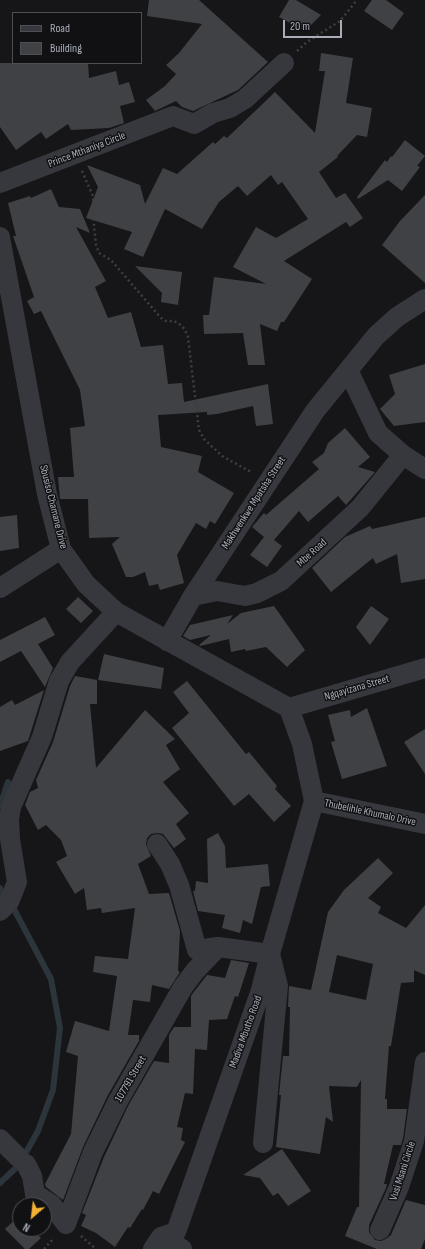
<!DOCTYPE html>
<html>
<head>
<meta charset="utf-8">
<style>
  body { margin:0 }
  #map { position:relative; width:425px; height:1249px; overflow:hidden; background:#161618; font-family:"Sofia Sans Condensed",sans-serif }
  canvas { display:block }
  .legend { position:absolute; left:12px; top:12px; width:130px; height:52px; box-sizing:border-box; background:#111113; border:1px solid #4d4f55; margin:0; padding:5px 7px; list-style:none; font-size:12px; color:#a8adb8 }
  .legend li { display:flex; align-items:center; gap:8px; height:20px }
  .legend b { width:20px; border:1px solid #4d4f55 }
  .north { position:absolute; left:12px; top:1197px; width:40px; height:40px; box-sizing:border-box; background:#111113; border:1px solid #4d4f55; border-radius:50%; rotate:208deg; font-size:11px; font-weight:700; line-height:16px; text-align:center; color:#a8adb8 }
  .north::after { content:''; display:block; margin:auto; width:14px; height:18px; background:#f2b134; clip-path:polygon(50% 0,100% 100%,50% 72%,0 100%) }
  .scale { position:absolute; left:283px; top:20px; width:59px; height:18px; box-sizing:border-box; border:2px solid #a8adb8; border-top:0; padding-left:5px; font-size:12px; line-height:14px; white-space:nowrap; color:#a8adb8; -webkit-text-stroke:3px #111113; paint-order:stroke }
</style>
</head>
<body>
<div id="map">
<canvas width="425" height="1249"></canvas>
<ul class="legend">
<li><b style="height:5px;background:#37383d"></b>Road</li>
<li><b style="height:11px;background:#404145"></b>Building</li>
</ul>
<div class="north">N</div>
<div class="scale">20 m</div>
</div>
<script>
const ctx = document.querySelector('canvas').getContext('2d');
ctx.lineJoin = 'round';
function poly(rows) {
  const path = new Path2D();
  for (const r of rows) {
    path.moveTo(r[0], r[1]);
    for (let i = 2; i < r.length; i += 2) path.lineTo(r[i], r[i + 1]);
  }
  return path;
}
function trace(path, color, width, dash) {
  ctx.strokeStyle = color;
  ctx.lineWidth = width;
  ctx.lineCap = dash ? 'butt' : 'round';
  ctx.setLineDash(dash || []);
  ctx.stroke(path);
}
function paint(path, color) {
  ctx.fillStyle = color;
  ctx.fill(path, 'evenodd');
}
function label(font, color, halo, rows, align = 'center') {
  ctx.font = font + ' "Sofia Sans Condensed",sans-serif';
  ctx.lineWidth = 3;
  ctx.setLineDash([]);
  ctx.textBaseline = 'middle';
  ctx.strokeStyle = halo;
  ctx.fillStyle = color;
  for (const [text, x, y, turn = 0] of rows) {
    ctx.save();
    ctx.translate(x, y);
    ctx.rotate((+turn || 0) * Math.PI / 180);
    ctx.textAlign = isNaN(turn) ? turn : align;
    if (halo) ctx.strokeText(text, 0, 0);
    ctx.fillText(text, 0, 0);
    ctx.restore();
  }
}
trace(poly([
  [0,806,8,782],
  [0,888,2,897,15,911,51,979,60,1028,53,1090,38,1131,19,1165,0,1183]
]), '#2c353c', 6);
paint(poly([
  [149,0,199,0,268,62,238,90,193,111,182,107,176,101,155,111,146,100,165,86,176,74,166,65,179,53,202,24,147,16],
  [289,0,296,0,321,15,305,31,279,17],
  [372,0,386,0,404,13,392,30,364,11],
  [321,53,353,58,346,103,372,108,367,137,357,135,337,156,338,157,319,172,336,198,345,193,363,218,350,227,346,222,284,261,312,279,284,322,281,322,277,331,260,324,265,365,248,365,243,333,204,334,203,315,209,315,214,277,266,284,233,267,256,227,276,238,308,219,282,182,278,185,271,175,247,196,238,186,219,202,202,229,165,209,143,257,124,249,132,232,86,218,98,187,87,165,140,185,145,204,163,168,177,174,213,142,215,144,224,136,227,138,275,92,315,133,325,71,319,71],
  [0,63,88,63,89,78,116,71,119,85,129,82,135,102,120,106,124,123,109,128,71,130,68,124,46,139,41,132,16,150,0,127],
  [405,140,425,156,417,166,420,167,402,191,388,180,358,199,357,197,385,160,387,162,391,156,392,157],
  [51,189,59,207,80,209,90,233,76,227,106,281,95,287,108,318,131,312,141,347,163,345,168,384,182,383,184,402,268,384,273,424,256,426,253,406,217,414,207,415,207,412,158,415,161,447,202,456,198,472,234,493,215,524,210,521,206,529,196,523,177,555,184,583,160,590,158,584,149,586,145,572,133,577,126,577,112,544,120,537,89,538,88,499,60,499,58,477,74,477,70,428,85,426,80,390,41,311,34,314,27,301,34,297,13,236,16,236,8,203,30,196,31,198],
  [425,195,425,283,382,245,400,221],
  [135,266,182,272,178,305,161,302,162,293],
  [425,364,425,422,394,426,380,409,395,394,389,375],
  [345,428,370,457,358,467,375,472,346,505,338,496,308,522,299,511,274,540,282,546,267,567,250,555,264,537,252,527,264,513,266,515,319,469,312,462,324,453,328,443],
  [17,515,19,548,0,551,0,517],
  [425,517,425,579,401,583,397,554,376,564,373,558,331,592,312,568,345,537,370,526,372,529],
  [78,597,93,611,81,623,66,609],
  [274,606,305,650,287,667,266,647,246,651,245,649,231,652,229,639,200,646,199,645,211,635,190,640,183,636,190,625,233,615,227,624,241,613],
  [371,606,389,619,370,645,356,627],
  [45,617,55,635,38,644,53,668,45,687,21,651,0,662,0,640],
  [104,654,164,668,161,689,98,680],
  [75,676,97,680,97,704,90,704,96,768,145,710,175,739,166,745,180,769,163,782,189,813,176,824,186,839,174,848,163,834,157,833,151,834,147,838,146,844,151,856,138,864,149,894,169,893,180,931,178,971,180,972,169,989,152,985,150,1002,133,1000,128,1035,139,1035,139,1041,108,1095,83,1147,63,1200,46,1187,45,1184,71,1134,78,1056,66,1052,75,1021,109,1031,117,976,93,972,95,956,128,959,135,908,102,913,101,908,87,910,84,888,75,894,56,862,67,856,61,840,46,825,38,830,25,805,30,792,38,788,36,780,53,742,70,686],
  [187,681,246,754,249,752,277,786,275,789,291,806,274,822,249,794,234,806,172,728,189,713,173,692],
  [44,690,28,741,0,751,0,707,12,700,15,705],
  [367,708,387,766,342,779,331,742,335,741,328,715,350,710,351,717],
  [425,729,425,774,404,742],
  [218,833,225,846,226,868,268,864,270,886,261,887,252,924,243,920,240,933,222,928,225,915,198,911,193,891,195,891,196,881,208,883,207,839],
  [378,858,393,873,368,898,381,907,378,913,406,928,425,905,425,975,414,970,414,982,401,983,391,1046,389,1046,385,1099,387,1099,387,1109,407,1109,403,1138,401,1145,393,1145,384,1184,387,1184,386,1188,369,1225,369,1232,375,1240,381,1241,386,1239,391,1235,406,1200,425,1205,425,1239,421,1249,377,1249,345,1236,357,1207,359,1207,361,1080,357,1087,329,1086,333,1122,326,1117,320,1154,276,1147,281,1095,279,1095,283,1056,289,1056,290,1007,288,1007,289,986,311,990,328,912,344,890],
  [337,955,373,964,366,1000,329,992],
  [231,960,249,963,238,997,235,996,227,1019,209,1020,207,1050,195,1049,193,1094,185,1093,177,1127,183,1128,181,1140,185,1142,159,1194,153,1191,143,1210,142,1209,130,1228,128,1227,115,1247,96,1233,81,1226,86,1215,82,1213,104,1157,128,1106,154,1061,169,1063,169,1035,174,1027,191,1027,191,996,193,993,207,975,225,978],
  [282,1149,311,1191,288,1206,278,1193,273,1196,260,1178,243,1175],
  [19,1216,20,1229,32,1229,41,1238,29,1249,25,1249,5,1229]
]), '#404145');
trace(poly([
  [297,51,307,42,340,21,357,0],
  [82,171,93,196,94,226,96,245,99,253,111,260,161,318,166,321,174,321,181,325,185,330,188,337,199,430,204,439,222,456,251,472],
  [81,1236,96,1249],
  [44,1249,53,1239]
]), '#3d3f44', 2.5, [2, 3]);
trace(poly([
  [0,183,173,116,194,124,213,113,230,108,245,99,284,63],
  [0,237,47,494,61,549,86,584,116,612,289,708],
  [348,370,378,433,403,455,425,469],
  [0,588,61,549],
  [193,596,217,591,245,596,257,593,281,581,360,508,403,455],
  [167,641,193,596,315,411,376,336,397,317,425,299],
  [289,708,302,744,314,801,425,824],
  [289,708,425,668],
  [157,844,170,864,179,885,197,950,218,947],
  [0,911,9,902,17,882,10,839,9,819,11,807,42,737,59,681,70,662,116,612],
  [0,1139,19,1158],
  [26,1164,32,1176,35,1194,52,1205,66,1224],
  [66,1224,93,1152,118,1101,183,987,195,971,218,947,270,954,278,986,263,1143],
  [380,1230,399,1187,414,1141,425,1062],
  [161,1237,182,1249],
  [153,1249,161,1237,176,1232,261,990,270,954,314,801]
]), '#37383d', 20);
label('11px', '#a8adb8', '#111113', [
  ["Prince Mthaniya Circle",87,150,-21],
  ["Makhwenkwe Mpatsha Street",254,503,-57],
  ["Sbusiso Chamane Drive",53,507,76],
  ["Mbe Road",312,553,-42],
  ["Ngqayizana Street",357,688,-16],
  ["Thubelihle Khumalo Drive",370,813,12],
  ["Madiva Mbutho Road",246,1032,-70],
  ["107791 Street",131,1079,-60],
  ["Vusi Msani Circle",403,1171,-72]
]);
</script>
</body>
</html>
